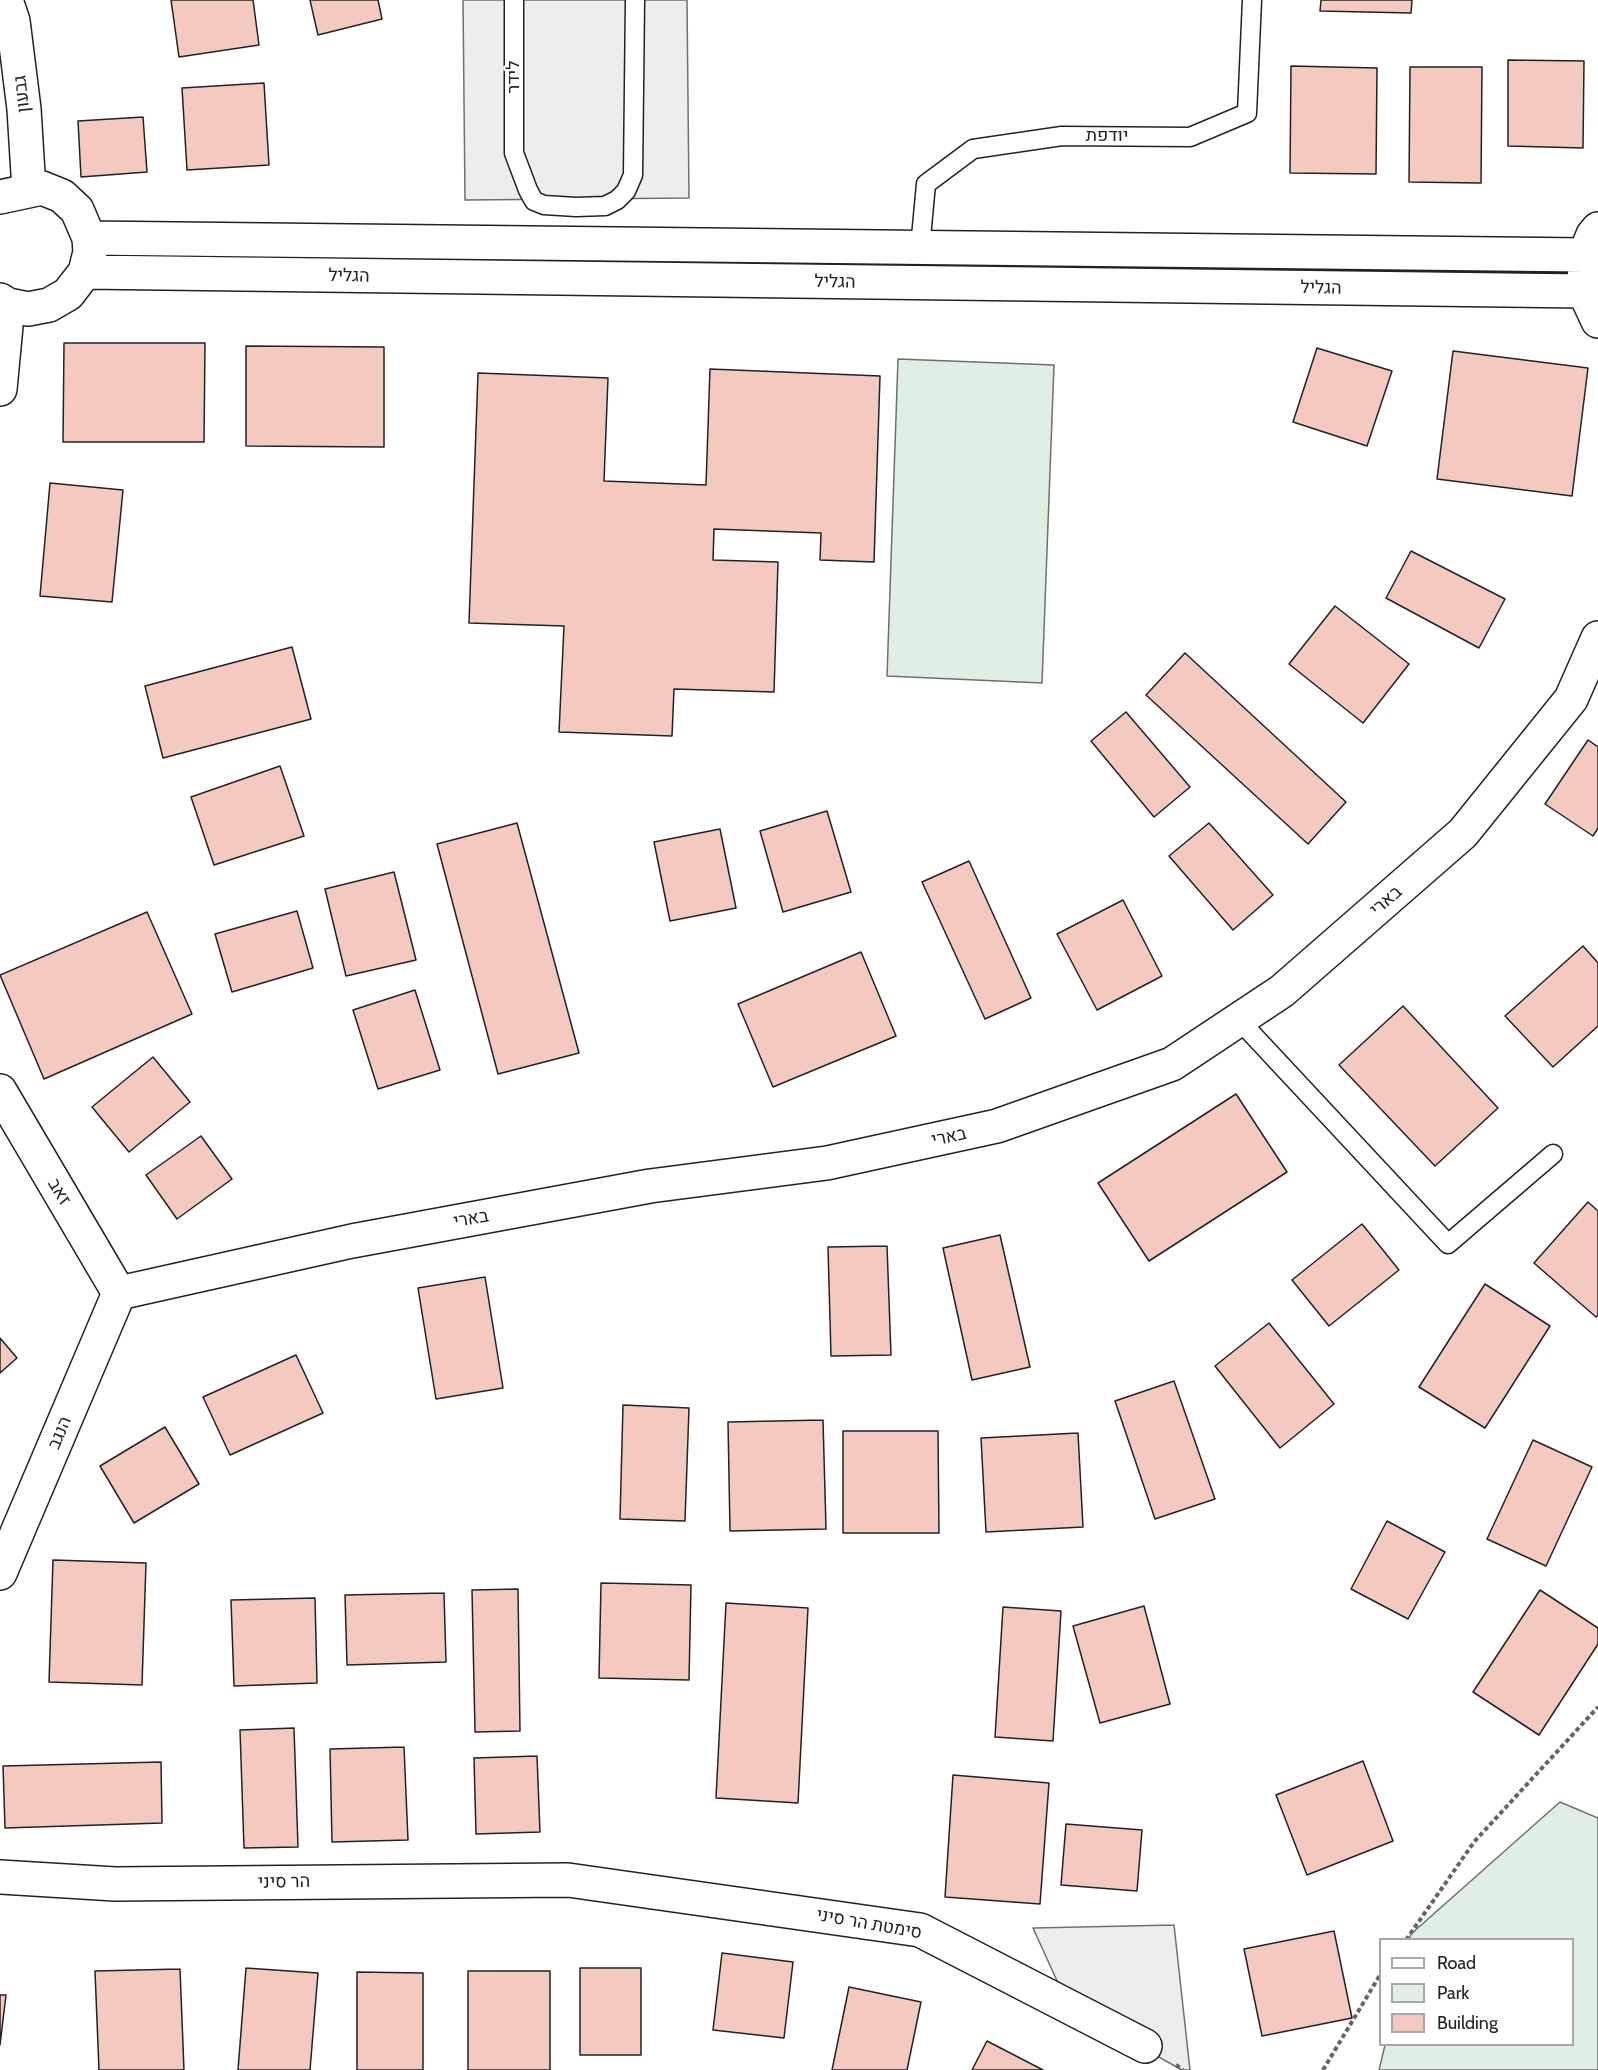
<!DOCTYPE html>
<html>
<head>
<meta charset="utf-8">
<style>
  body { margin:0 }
  #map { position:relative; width:1598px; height:2070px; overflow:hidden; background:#fff; font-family:Cabin,sans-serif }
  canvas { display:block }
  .legend { position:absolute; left:1379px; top:1938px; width:195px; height:108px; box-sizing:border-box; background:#fff; border:2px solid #a7a7a7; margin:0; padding:8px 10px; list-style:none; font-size:18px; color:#222 }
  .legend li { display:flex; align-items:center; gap:12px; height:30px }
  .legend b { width:30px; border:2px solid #a7a7a7 }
</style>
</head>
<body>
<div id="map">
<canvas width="1598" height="2070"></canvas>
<ul class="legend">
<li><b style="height:8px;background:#fff"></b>Road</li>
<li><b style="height:16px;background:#e0efe3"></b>Park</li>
<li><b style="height:16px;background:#f3c9c0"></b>Building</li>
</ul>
</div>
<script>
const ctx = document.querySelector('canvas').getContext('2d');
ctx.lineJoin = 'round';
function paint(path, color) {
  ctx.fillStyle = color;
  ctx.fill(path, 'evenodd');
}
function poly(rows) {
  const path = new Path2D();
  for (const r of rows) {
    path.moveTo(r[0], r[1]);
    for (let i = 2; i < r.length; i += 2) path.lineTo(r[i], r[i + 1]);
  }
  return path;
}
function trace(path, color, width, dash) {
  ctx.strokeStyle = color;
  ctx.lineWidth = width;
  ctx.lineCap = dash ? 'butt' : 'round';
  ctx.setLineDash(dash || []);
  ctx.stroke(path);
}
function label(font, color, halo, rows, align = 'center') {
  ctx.font = font + ' Cabin,Heebo,sans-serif';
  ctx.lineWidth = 4.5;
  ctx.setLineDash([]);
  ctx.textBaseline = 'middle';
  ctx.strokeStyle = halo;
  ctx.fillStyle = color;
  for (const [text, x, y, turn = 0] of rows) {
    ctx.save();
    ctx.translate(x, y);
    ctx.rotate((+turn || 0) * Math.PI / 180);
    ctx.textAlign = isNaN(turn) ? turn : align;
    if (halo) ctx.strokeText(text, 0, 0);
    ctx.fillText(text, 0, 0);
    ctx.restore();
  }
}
const green = poly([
  [898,359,1054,365,1042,683,887,676,898,359],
  [1560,1802,1598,1818,1598,2070,1379,2070,1385,2045,1572,2044,1572,1940,1409,1939,1411,1934,1560,1802]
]);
paint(green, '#e0efe3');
trace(green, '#6f6f6f', 1.5);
const parking = poly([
  [463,0,687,0,689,198,465,200,463,0],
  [1174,1925,1190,2070,1182,2070,1069,2007,1033,1928,1174,1925]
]);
paint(parking, '#ededed');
trace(parking, '#6f6f6f', 1.5);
const building = poly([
  [171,0,253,0,259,45,179,57,171,0],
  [310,0,378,0,382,19,318,35,310,0],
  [1321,0,1412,0,1411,13,1320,11,1321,0],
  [1508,60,1584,61,1583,148,1508,146,1508,60],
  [1291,66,1377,68,1376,174,1290,173,1291,66],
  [1410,67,1482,67,1481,183,1409,182,1410,67],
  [264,83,269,165,187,170,182,88,264,83],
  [143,117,147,172,81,177,78,121,143,117],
  [64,343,205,343,204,442,63,442,64,343],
  [246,346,384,347,384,447,246,446,246,346],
  [1317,348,1392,371,1367,446,1293,422,1317,348],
  [1453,351,1588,368,1572,496,1437,479,1453,351],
  [710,369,880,376,874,562,820,560,821,533,714,529,713,560,778,562,774,692,674,689,672,736,559,732,564,626,469,623,478,373,608,378,604,481,706,485,710,369],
  [50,483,123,490,112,602,40,596,50,483],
  [1411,551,1505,599,1479,648,1386,598,1411,551],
  [1335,606,1409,664,1363,723,1289,664,1335,606],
  [292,647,311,719,163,758,145,686,292,647],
  [1185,653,1346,802,1308,844,1146,695,1185,653],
  [1126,712,1190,787,1154,817,1091,741,1126,712],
  [1588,740,1598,747,1598,828,1593,836,1545,804,1588,740],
  [280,766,304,836,214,865,191,797,280,766],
  [827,811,851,892,783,912,760,831,827,811],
  [517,823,579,1053,498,1074,437,844,517,823],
  [1209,823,1273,895,1233,930,1169,856,1209,823],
  [720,829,736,908,670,921,654,842,720,829],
  [969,861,1031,998,985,1019,922,882,969,861],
  [394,872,416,960,346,976,325,889,394,872],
  [1123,900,1162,976,1097,1010,1057,934,1123,900],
  [297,911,313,968,232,992,215,934,297,911],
  [147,912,192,1014,44,1079,0,975,147,912],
  [1583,946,1598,963,1598,1026,1553,1067,1505,1016,1583,946],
  [861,952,896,1036,773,1087,738,1004,861,952],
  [415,990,440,1070,378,1089,353,1010,415,990],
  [1403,1006,1498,1108,1435,1166,1339,1065,1403,1006],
  [153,1057,190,1102,129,1152,92,1107,153,1057],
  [1236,1094,1287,1172,1149,1261,1098,1183,1236,1094],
  [201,1136,232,1179,177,1219,146,1175,201,1136],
  [1588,1202,1598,1211,1598,1315,1596,1317,1534,1263,1588,1202],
  [1362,1224,1399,1270,1329,1326,1292,1280,1362,1224],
  [1000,1235,1030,1367,972,1380,943,1248,1000,1235],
  [887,1246,891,1355,831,1356,828,1247,887,1246],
  [485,1277,503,1388,436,1399,418,1288,485,1277],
  [1485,1284,1550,1326,1485,1428,1419,1387,1485,1284],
  [1269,1323,1334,1404,1280,1448,1215,1366,1269,1323],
  [0,1338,17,1358,0,1373,0,1338],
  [296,1355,323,1413,230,1455,203,1397,296,1355],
  [1174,1381,1215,1499,1155,1519,1115,1401,1174,1381],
  [623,1405,689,1408,685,1521,620,1519,623,1405],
  [823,1420,826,1529,730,1531,728,1422,823,1420],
  [165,1427,199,1484,134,1523,100,1466,165,1427],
  [843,1431,938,1431,939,1533,843,1533,843,1431],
  [1078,1433,1083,1527,986,1532,981,1438,1078,1433],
  [1533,1440,1592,1467,1546,1566,1487,1539,1533,1440],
  [1387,1521,1445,1552,1408,1619,1351,1589,1387,1521],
  [53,1560,146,1563,142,1685,49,1682,53,1560],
  [601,1583,691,1585,689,1680,599,1678,601,1583],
  [518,1589,520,1731,475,1732,472,1590,518,1589],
  [1540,1590,1598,1628,1598,1644,1539,1735,1473,1692,1540,1590],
  [444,1593,446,1662,347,1665,345,1595,444,1593],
  [315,1598,317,1683,234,1686,231,1600,315,1598],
  [726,1603,808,1608,798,1803,716,1798,726,1603],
  [1144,1606,1170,1704,1100,1723,1073,1626,1144,1606],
  [1003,1607,1061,1611,1053,1741,995,1737,1003,1607],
  [294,1728,298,1847,244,1848,240,1730,294,1728],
  [404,1747,408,1840,332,1842,330,1749,404,1747],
  [537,1756,540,1832,476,1834,474,1758,537,1756],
  [1363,1761,1393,1841,1307,1875,1276,1795,1363,1761],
  [161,1762,162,1823,5,1828,3,1766,161,1762],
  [953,1775,1049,1783,1040,1904,945,1897,953,1775],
  [1066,1824,1142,1830,1137,1891,1061,1885,1066,1824],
  [1334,1931,1352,2018,1262,2036,1244,1949,1334,1931],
  [722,1953,793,1962,784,2038,713,2030,722,1953],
  [246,1968,318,1973,310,2070,238,2070,246,1968],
  [580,1968,641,1968,641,2055,580,2055,580,1968],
  [180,1969,184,2070,99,2070,95,1971,180,1969],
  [468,1971,550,1971,550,2070,468,2070,468,1971],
  [357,1972,423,1973,423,2070,357,2070,357,1972],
  [849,1987,921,2002,907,2070,832,2070,849,1987],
  [0,1995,6,1995,0,2045,0,1995],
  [987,2041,1043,2070,972,2070,987,2041]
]);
paint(building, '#f3c9c0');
trace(building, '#222', 1.5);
const service = poly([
  [514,0,514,153,528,190,534,201,544,205,576,207,605,206,617,200,626,191,633,175,635,0],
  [920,248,926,184,973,149,1062,136,1190,137,1247,113,1252,0],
  [1239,1020,1448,1244,1553,1154]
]);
const minor = poly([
  [6,0,13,21,24,109,29,190],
  [0,1877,115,1884,568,1880,920,1930,1145,2046]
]);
const tertiary = poly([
  [0,197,42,188,62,196,77,210,89,238,90,252,85,272,68,294,49,305,28,309,8,305,0,300],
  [1598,229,1593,235,1585,255,1584,291,1598,321],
  [89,238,1585,255],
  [85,272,1584,291],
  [0,389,8,305],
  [0,1091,119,1293],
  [119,1293,352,1241,650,1186,827,1163,997,1126,1172,1064,1282,991,1463,833,1571,699,1598,638],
  [0,1573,119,1293]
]);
trace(service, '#222', 21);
trace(minor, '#222', 36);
trace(tertiary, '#222', 36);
trace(poly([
  [1406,1940,1474,1842,1598,1707],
  [1176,2065,1183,2070],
  [1323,2070,1380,1975]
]), '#646464', 4, [4.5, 3]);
trace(service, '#fff', 18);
trace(minor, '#fff', 33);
trace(tertiary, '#fff', 33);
label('18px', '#222', '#fff', [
  ["לידר",514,77,-90],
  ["גבעון",22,94,-96],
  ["יודפת",1107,136],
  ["הגליל",349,276,1],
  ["הגליל",835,282,1],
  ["הגליל",1321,288,1],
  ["בארי",1386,901,-41],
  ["בארי",949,1137,-12],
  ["זאב",59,1192,59],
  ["בארי",471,1219,-10],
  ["הנגב",60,1433,-67],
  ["הר סיני",284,1882,-1],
  ["סימטת הר סיני",869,1924,10]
]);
</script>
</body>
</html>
